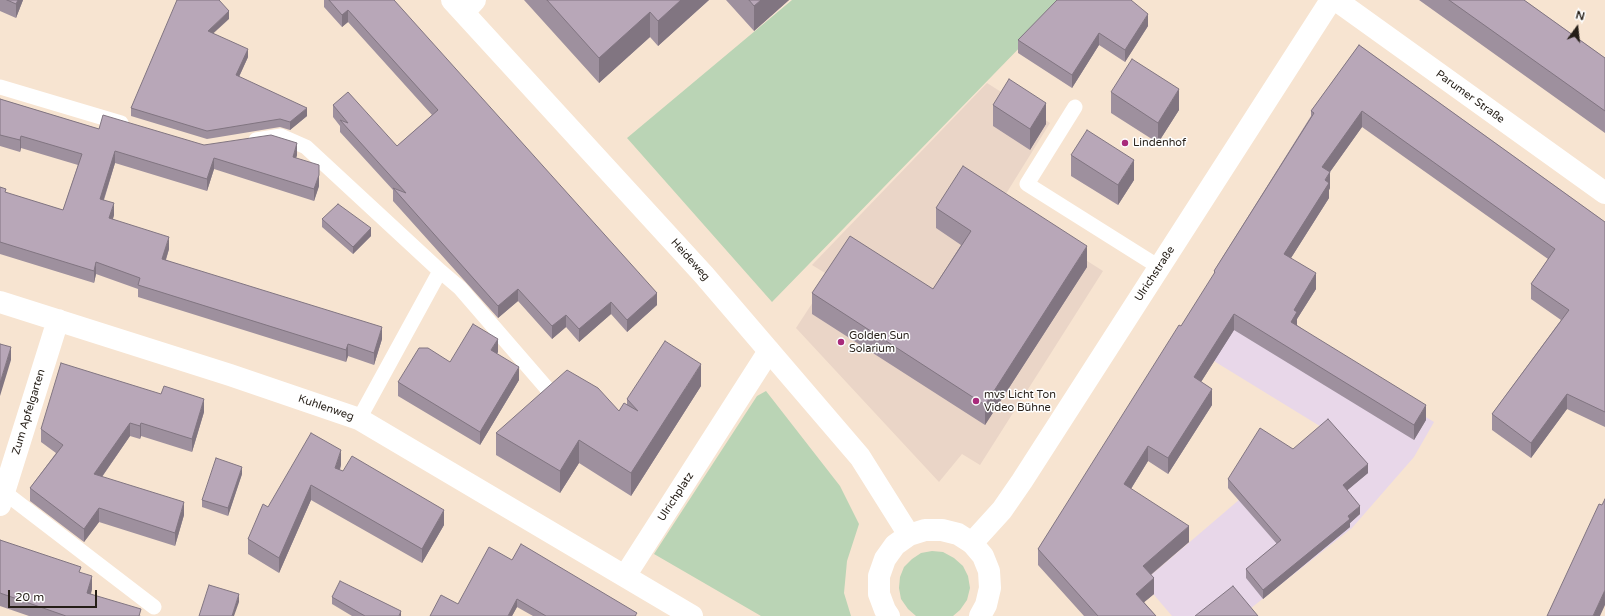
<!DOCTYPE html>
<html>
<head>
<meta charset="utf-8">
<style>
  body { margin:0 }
  #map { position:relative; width:1605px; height:616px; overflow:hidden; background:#f7e4d1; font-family:"Varela Round",sans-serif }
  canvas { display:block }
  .north { position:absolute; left:1557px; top:8px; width:40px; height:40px; -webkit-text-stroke:3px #fff; paint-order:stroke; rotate:15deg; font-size:11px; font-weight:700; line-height:16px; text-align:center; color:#251e17 }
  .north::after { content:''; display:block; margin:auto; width:14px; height:18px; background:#251e17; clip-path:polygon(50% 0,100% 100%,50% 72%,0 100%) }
  .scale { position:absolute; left:8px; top:590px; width:89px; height:18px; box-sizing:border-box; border:2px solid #251e17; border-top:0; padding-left:5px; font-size:12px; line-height:14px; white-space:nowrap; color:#251e17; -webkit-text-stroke:3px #fff; paint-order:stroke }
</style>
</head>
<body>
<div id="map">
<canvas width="1605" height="616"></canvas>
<div class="north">N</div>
<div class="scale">20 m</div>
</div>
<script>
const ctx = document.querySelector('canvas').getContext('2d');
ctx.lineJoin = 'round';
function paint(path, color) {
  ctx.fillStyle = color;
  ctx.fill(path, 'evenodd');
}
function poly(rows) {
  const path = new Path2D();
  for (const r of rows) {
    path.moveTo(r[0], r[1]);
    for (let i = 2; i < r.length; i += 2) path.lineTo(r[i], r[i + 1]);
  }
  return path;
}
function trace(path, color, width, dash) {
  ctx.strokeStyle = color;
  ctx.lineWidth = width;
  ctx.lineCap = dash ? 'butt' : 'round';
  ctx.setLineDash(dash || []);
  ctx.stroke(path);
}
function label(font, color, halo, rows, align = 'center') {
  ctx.font = font + ' "Varela Round",sans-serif';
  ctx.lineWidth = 3;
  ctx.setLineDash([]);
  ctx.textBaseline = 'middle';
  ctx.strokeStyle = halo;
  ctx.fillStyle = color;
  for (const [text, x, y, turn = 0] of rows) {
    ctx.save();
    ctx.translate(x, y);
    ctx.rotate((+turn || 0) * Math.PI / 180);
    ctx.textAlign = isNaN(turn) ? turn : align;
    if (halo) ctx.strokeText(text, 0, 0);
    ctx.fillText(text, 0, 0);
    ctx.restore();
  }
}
paint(poly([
  [987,83,1050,123,999,205,1103,271,980,465,962,454,939,482,796,328,830,276,812,265]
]), '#ead5c7');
paint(poly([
  [1211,286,1434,422,1414,457,1352,528,1241,616,1172,616,1143,582,1323,428,1178,339]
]), '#e8d7e9');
paint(poly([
  [792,0,1066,0,772,302,627,138],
  [766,391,840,486,859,524,847,561,844,593,851,616,761,616,654,554,757,396],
  [932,551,943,552,954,558,963,566,968,576,970,588,967,600,960,610,953,616,916,616,908,609,901,599,899,588,900,577,904,567,912,559,921,553]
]), '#bad4b5');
trace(poly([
  [0,87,121,123],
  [1075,107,1027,184,1159,267],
  [256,140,281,136,306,147,440,271,359,419],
  [440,271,460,288,550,392],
  [4,492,154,607]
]), '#fff', 15);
trace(poly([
  [1336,0,1605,193],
  [464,12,475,0],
  [0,302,230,375,359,419,692,616],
  [0,505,58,320],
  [972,543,1002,510,1022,481,1331,0],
  [625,576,769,351]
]), '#fff', 22);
trace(poly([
  [452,0,704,275,860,457,909,535],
  [889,616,885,610,879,594,879,576,885,559,895,545,909,535,925,530,942,530,958,534,972,543,983,556,989,571,990,588,986,605,980,616]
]), '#fff', 22);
paint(poly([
  [0,0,23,0,16,18,0,11],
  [324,0,394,0,657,305,627,332,611,314,579,342,566,327,552,339,518,301,498,318,393,201,393,190,340,132,340,126,333,117,333,105,397,146,432,115,348,22,342,27,324,7],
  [524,0,709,0,658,46,650,37,599,83],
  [726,0,789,0,754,31],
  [1419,0,1524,0,1605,58,1605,133],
  [229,19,213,33,248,57,239,77,307,116,290,130,280,127,207,139,131,116,131,108],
  [1148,26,1125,62,1099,45,1072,88,1018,53,1018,40],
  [1359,45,1605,222,1605,427,1567,409,1531,458,1492,430,1492,414,1561,320,1531,299,1531,284,1548,259,1362,127,1330,172,1330,188,1329,190,1329,198,1291,258,1316,289,1297,319,1297,325,1426,420,1414,440,1234,330,1201,382,1212,405,1168,474,1148,461,1131,489,1189,542,1151,575,1154,594,1144,602,1156,616,1084,616,1038,565,1038,549,1214,275,1214,271,1311,116,1311,111],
  [1111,92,1179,110,1158,143,1111,113],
  [0,99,99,129,204,145,297,155,296,158,319,186,314,201,214,169,207,191,115,163,104,200,114,215,113,219,169,249,166,260,382,339,374,365,348,356,346,362,138,297,138,289,96,274,94,283,0,254,0,187,6,193,63,210,78,165,21,148,20,152,0,146],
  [993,105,1046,124,1030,150,993,126],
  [1071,155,1134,180,1118,205,1071,176],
  [936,208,1087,267,985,425,812,314,812,293,933,289,961,245,936,228],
  [322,219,371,236,353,254,322,227],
  [498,352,497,354,519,380,480,445,398,396,398,382,450,362],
  [701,386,631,496,579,463,560,493,496,455,496,433,619,411,627,405,627,399],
  [204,412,192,452,141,436,140,439,130,436,102,477,184,515,175,546,99,522,84,542,30,501,30,488,56,453,41,442,41,429],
  [1293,449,1368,473,1347,490,1360,514,1350,523,1350,527,1263,599,1246,578,1246,569,1277,544,1228,488,1228,479],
  [341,465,340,470,444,525,422,563,311,500,279,573,248,554,248,539,268,507],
  [242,474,228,516,202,507,202,500],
  [0,540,81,573,92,589,91,594,141,616,29,616,0,606],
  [512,560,637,616,533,616,517,607,512,616,430,616,458,604],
  [332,597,401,616,352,616,332,604]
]), '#9e909e');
paint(poly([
  [18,0,23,0,16,18,16,4],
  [681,0,709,0,658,46,658,21],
  [761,0,789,0,754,31,754,6],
  [348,10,348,22,342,27,342,15],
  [229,11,229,19,208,38,208,31],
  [650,12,650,37,599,83,599,58],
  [1148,14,1148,26,1125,62,1125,50],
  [1099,33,1099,45,1072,88,1072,75],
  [248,49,248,57,236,83,236,75],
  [1179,89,1179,110,1158,143,1158,123],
  [1046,103,1046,124,1030,150,1030,129],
  [307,108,307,116,290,130,290,122],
  [1362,111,1362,127,1322,183,1322,167],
  [21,136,21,148,20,152,20,140],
  [297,143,297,155,293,168,293,157],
  [115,151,115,163,100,211,100,199],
  [214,158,214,169,207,191,207,179],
  [1134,160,1134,180,1118,205,1118,185],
  [1330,172,1330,188,1329,190,1329,198,1284,269,1284,254],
  [319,175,319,186,314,201,314,189],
  [114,203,114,215,109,230,109,218],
  [371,228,371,236,353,254,353,247],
  [169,237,169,249,162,271,162,259],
  [1087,246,1087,267,985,425,985,405],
  [96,262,96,274,94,283,94,271],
  [1316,273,1316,289,1297,319,1297,328,1291,322,1294,310],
  [518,289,518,301,498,318,498,306],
  [657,293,657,305,627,332,627,320],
  [611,302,611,314,579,342,579,329],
  [1234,314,1234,330,1194,393,1194,377],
  [566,315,566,327,552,339,552,326],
  [382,327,382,339,374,365,374,353],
  [498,339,498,352,491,364,491,350],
  [348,344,348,356,346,362,346,350],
  [11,347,11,360,0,396,0,383],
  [701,364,701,386,631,496,631,473],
  [519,367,519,380,480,445,480,432],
  [1212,389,1212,405,1168,474,1168,458],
  [1567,394,1567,409,1531,458,1531,443],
  [204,399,204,412,192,452,192,439],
  [1426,405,1426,420,1414,440,1414,425],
  [130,423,130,436,94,488,94,474],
  [141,423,141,436,140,439,140,426],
  [579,440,579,463,560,493,560,471],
  [1148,446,1148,461,1124,500,1124,484],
  [341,450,341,465,335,483,335,468],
  [1368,464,1368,473,1343,494,1343,485],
  [242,467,242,474,228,516,228,508],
  [311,485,311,500,279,573,279,558],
  [184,502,184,515,175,546,175,533],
  [1360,506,1360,514,1350,523,1350,527,1263,599,1263,590],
  [99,508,99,522,84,542,84,529],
  [444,510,444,525,422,563,422,549],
  [1189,526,1189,542,1143,581,1143,566],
  [92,576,92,589,87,606,87,593],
  [1154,578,1154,594,1136,609,1136,594],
  [1605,590,1605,605,1600,616,1593,616],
  [239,594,239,602,234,616,232,616],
  [517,599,517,607,512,616,508,616],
  [401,611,401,616,399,616]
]), '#817581');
const building = poly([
  [7,0,18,0,16,4,7,0],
  [177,0,219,0,229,11,208,31,248,49,236,75,307,108,290,122,280,119,207,131,131,108,177,0],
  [329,0,394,0,657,293,627,320,611,302,579,329,566,315,552,326,518,289,498,306,393,188,406,193,340,120,348,123,333,105,348,92,397,146,438,110,348,10,342,15,329,0],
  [547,0,681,0,658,21,650,12,599,58,547,0],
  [749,0,761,0,754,6,749,0],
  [1057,0,1131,0,1148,14,1125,50,1099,33,1072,75,1018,40,1057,0],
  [1449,0,1524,0,1605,58,1605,111,1449,0],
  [1359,45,1605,222,1605,412,1567,394,1531,443,1492,414,1569,310,1531,284,1555,249,1362,111,1322,167,1330,172,1325,180,1329,183,1284,254,1316,273,1294,310,1297,312,1291,322,1426,405,1414,425,1234,314,1194,377,1212,389,1168,458,1148,446,1124,484,1189,526,1143,566,1154,578,1136,594,1156,616,1098,616,1038,549,1179,325,1181,326,1215,272,1214,271,1314,113,1311,111,1359,45],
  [1132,59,1179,89,1158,123,1111,92,1132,59],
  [1009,79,1046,103,1030,129,993,105,1009,79],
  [0,99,99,129,103,115,204,145,271,135,297,143,293,157,319,165,319,175,314,189,214,158,207,179,115,151,100,199,114,203,109,218,169,237,162,259,382,327,374,353,348,344,346,350,138,285,140,278,96,262,94,271,0,242,0,187,6,189,5,192,63,210,82,154,21,136,20,140,0,135,0,99],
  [1087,130,1134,160,1118,185,1071,155,1087,130],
  [963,166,1087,246,985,405,812,293,850,236,933,289,971,231,936,208,963,166],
  [338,204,371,228,353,247,322,219,338,204],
  [473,324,498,339,491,350,519,367,480,432,398,382,419,348,428,348,450,362,473,324],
  [665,341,701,364,631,473,579,440,560,471,496,433,567,370,598,388,619,411,624,403,638,411,627,399,665,341],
  [0,344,11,347,0,383,0,344],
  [61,363,161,394,164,386,204,399,192,439,141,423,140,426,130,423,94,474,184,502,175,533,99,508,84,529,30,488,63,445,41,429,61,363],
  [1328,419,1368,464,1343,485,1360,506,1348,516,1350,519,1263,590,1246,569,1281,540,1228,479,1260,428,1293,449,1328,419],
  [311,433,341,450,335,468,343,471,352,456,444,510,422,549,311,485,279,558,248,539,263,504,268,507,311,433],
  [216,458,242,467,228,508,202,500,216,458],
  [1605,499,1605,590,1593,616,1547,616,1599,504,1602,505,1605,499],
  [0,540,81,567,79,572,92,576,87,593,141,609,139,616,66,616,0,593,0,540],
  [521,544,637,613,635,616,546,616,517,599,508,616,430,616,441,595,458,604,489,547,512,560,521,544],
  [340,581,401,611,399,616,365,616,332,597,340,581],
  [209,585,239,594,232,616,199,616,209,585],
  [1233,586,1258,616,1195,616,1233,586]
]);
paint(building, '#b8a7b8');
trace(building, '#817581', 1);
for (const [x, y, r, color] of [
  [1125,143,4,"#a82a7b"],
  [841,342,4,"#a82a7b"],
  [976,401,4,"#a82a7b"]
]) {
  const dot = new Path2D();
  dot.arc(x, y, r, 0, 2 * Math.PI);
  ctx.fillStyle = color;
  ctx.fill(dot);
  trace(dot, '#fff', 1.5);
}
label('11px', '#251e17', '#fff', [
  ["Parumer Straße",1470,97,36],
  ["Heideweg",690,260,48],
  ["Ulrichstraße",1155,274,-57],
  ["Kuhlenweg",326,408,19],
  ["Zum Apfelgarten",29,412,-73],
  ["Ulrichplatz",676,497,-57]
]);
label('11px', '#251e17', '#fff', [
  ["Lindenhof",1133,143],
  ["Golden Sun",849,336],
  ["Solarium",849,349],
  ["mvs Licht Ton",984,395],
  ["Video Bühne",984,408]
], 'left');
</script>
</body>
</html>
